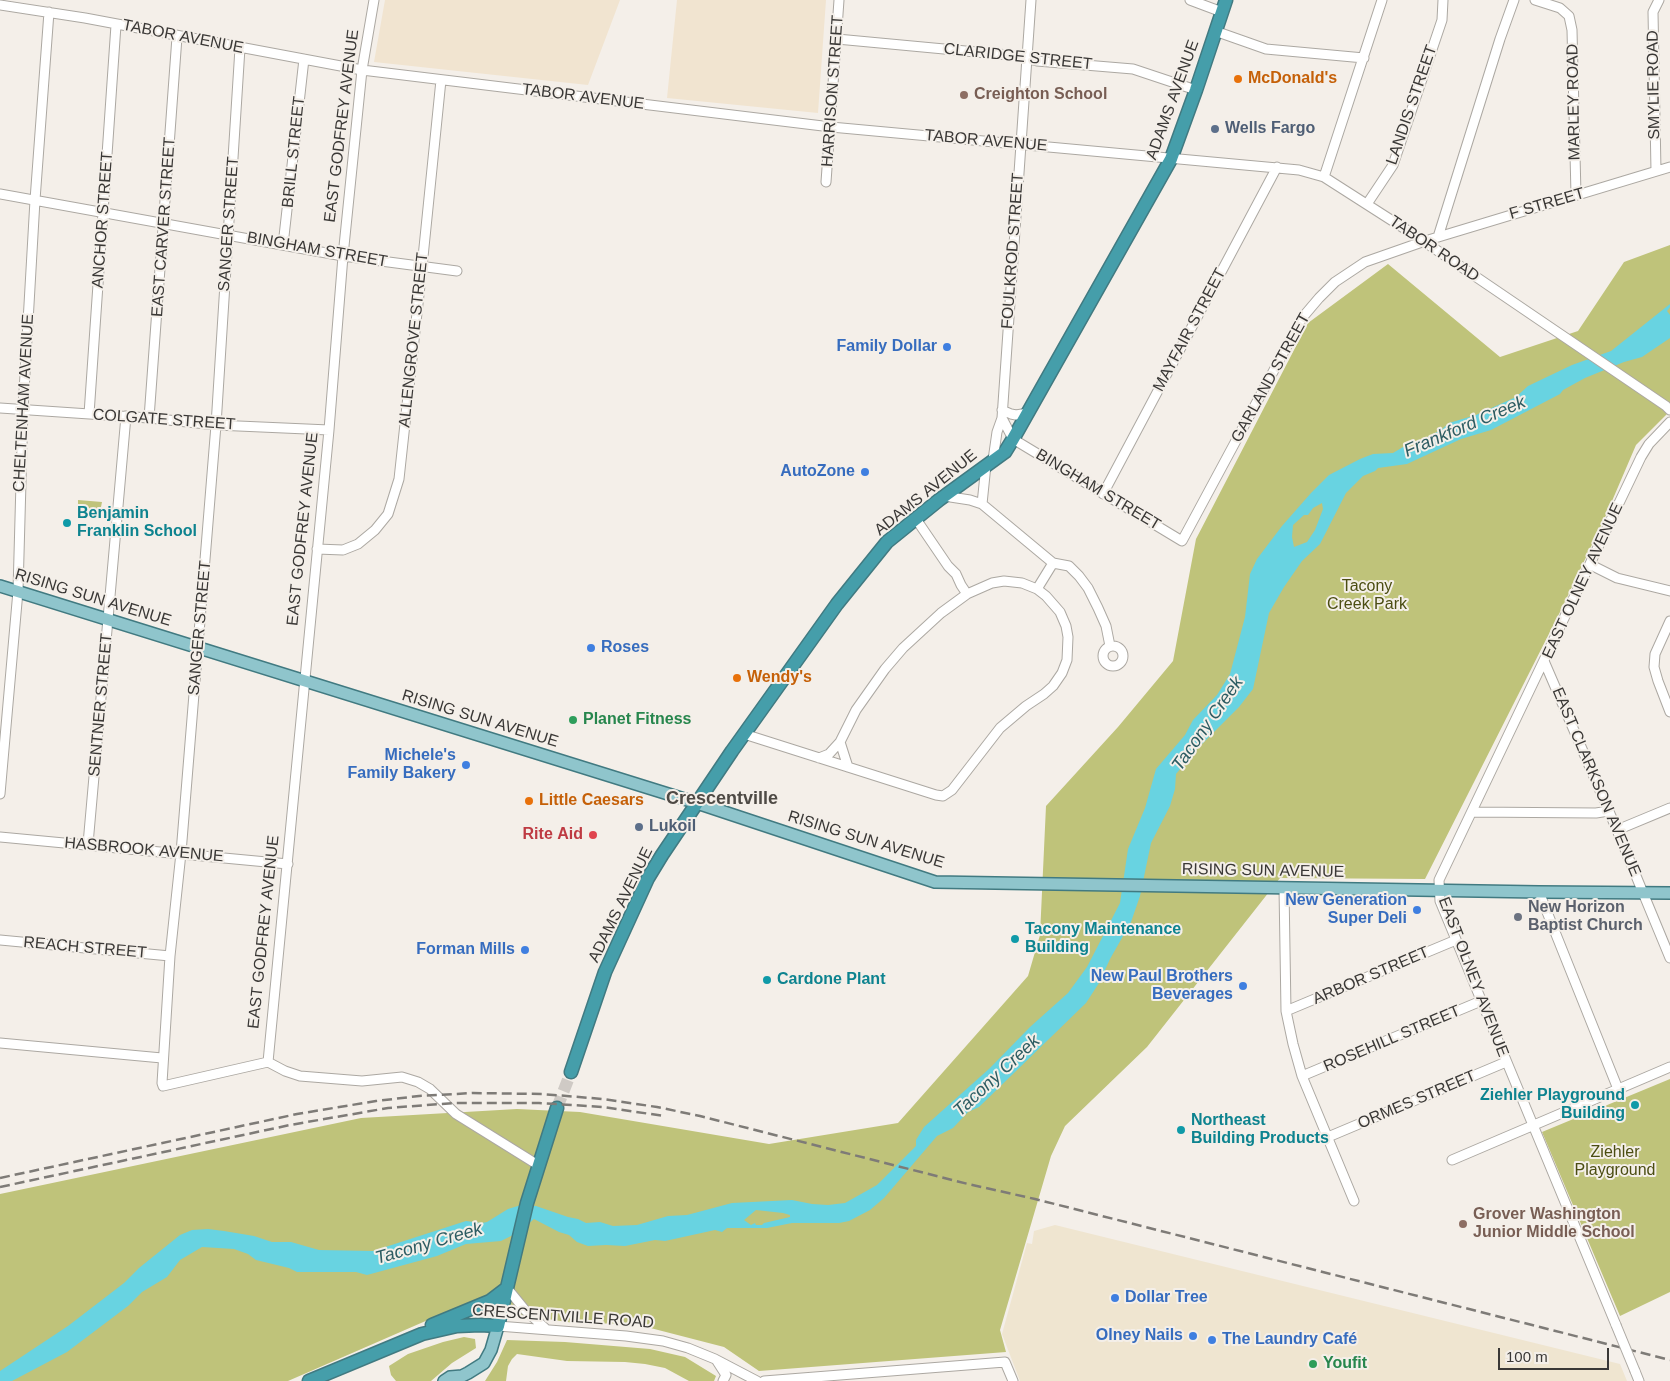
<!DOCTYPE html>
<html>
<head>
<meta charset="utf-8">
<style>
  body { margin:0 }
  #map { position:relative; width:1670px; height:1381px; overflow:hidden; background:#f4efe9; font-family:Arial,sans-serif }
  canvas { display:block }
  .scale { position:absolute; left:1498px; top:1348px; width:111px; height:22px; box-sizing:border-box; border:2px solid #3a3836; border-top:0; padding-left:6px; font-size:15px; line-height:18px; white-space:nowrap; color:#3a3836; -webkit-text-stroke:4px #f4efe9; paint-order:stroke }
</style>
</head>
<body>
<div id="map">
<canvas width="1670" height="1381"></canvas>
<div class="scale">100 m</div>
</div>
<script>
const ctx = document.querySelector('canvas').getContext('2d');
ctx.lineJoin = 'round';
function paint(path, color) {
  ctx.fillStyle = color;
  ctx.fill(path, 'evenodd');
}
function poly(rows) {
  const path = new Path2D();
  for (const r of rows) {
    if (r.length === 3) {
      path.moveTo(r[0] + r[2], r[1]);
      path.arc(r[0], r[1], r[2], 0, 2 * Math.PI);
      continue;
    }
    path.moveTo(r[0], r[1]);
    for (let i = 2; i < r.length; i += 2) path.lineTo(r[i], r[i + 1]);
  }
  return path;
}
function trace(path, color, width, dash) {
  ctx.strokeStyle = color;
  ctx.lineWidth = width;
  ctx.lineCap = dash ? 'butt' : 'round';
  ctx.setLineDash(dash || []);
  ctx.stroke(path);
}
function label(font, color, halo, rows, align = 'center') {
  ctx.font = font + ' Arial,sans-serif';
  ctx.lineWidth = 4;
  ctx.setLineDash([]);
  ctx.textBaseline = 'middle';
  ctx.strokeStyle = halo;
  ctx.fillStyle = color;
  for (const [text, x, y, turn = 0] of rows) {
    ctx.save();
    ctx.translate(x, y);
    ctx.rotate((+turn || 0) * Math.PI / 180);
    ctx.textAlign = isNaN(turn) ? turn : align;
    if (halo) ctx.strokeText(text, 0, 0);
    ctx.fillText(text, 0, 0);
    ctx.restore();
  }
}
paint(poly([
  [1055,1225,1620,1364,1627,1381,1020,1381,1002,1334,1027,1243,1032,1244,1034,1231]
]), '#efe5d0');
paint(poly([
  [385,0,620,0,588,85,374,62],
  [677,0,826,0,818,113,667,98]
]), '#f1e4d0');
paint(poly([
  [1670,245,1670,411,1636,445,1606,515,1561,610,1425,879,1280,878,1147,1047,1065,1126,1051,1156,1000,1330,1006,1352,759,1371,724,1347,635,1324,574,1323,460,1306,288,1381,0,1381,0,1194,361,1118,517,1109,580,1112,769,1144,898,1123,1028,976,1040,935,1046,806,1118,727,1173,661,1196,539,1308,323,1388,264,1500,357,1578,331,1624,262],
  [78,500,102,502,100,512,88,515,85,510,78,508],
  [1670,1079,1670,1292,1620,1316,1542,1132],
  [464,1337,475,1339,476,1348,452,1363,431,1381,396,1381,391,1375,389,1366,408,1354,443,1342],
  [507,1340,565,1342,650,1349,685,1357,716,1376,714,1381,689,1381,665,1368,645,1364,625,1362,567,1361,517,1354,512,1359,508,1366,506,1381,485,1381,497,1362]
]), '#bfc37a');
paint(poly([
  [1670,304,1670,307,1667,311,1670,315,1670,338,1642,357,1624,362,1585,378,1563,390,1560,394,1491,430,1461,439,1407,464,1378,468,1375,471,1363,476,1346,493,1320,544,1302,561,1284,587,1269,613,1253,689,1239,707,1197,749,1176,774,1175,789,1170,806,1151,843,1140,896,1131,922,1110,959,1099,983,1086,1003,979,1107,968,1112,953,1128,937,1136,884,1198,870,1210,849,1221,839,1223,792,1223,767,1228,727,1228,722,1232,715,1230,665,1241,655,1240,625,1246,606,1245,588,1246,577,1242,569,1235,559,1232,534,1219,519,1232,501,1241,466,1244,437,1256,367,1275,356,1272,297,1272,289,1268,256,1260,248,1254,234,1249,202,1247,180,1260,167,1277,142,1292,128,1306,67,1352,12,1381,0,1381,0,1371,68,1326,124,1283,139,1268,180,1235,192,1230,208,1229,224,1231,254,1236,272,1242,291,1242,319,1250,373,1251,466,1221,482,1223,487,1222,508,1209,521,1205,536,1206,568,1217,578,1219,586,1223,600,1222,613,1226,637,1225,668,1216,687,1215,732,1203,792,1200,812,1204,828,1205,845,1203,877,1185,916,1146,916,1140,924,1127,990,1068,1030,1027,1068,993,1087,967,1120,903,1128,849,1145,808,1156,769,1185,735,1193,720,1217,695,1230,674,1245,617,1250,574,1257,559,1282,526,1311,493,1329,475,1360,459,1373,454,1393,453,1403,447,1415,447,1429,436,1441,430,1449,423,1476,415,1516,397,1528,386,1572,365,1611,351],
  [1322,503,1323,509,1315,530,1307,542,1294,547,1292,537,1293,525,1304,515,1308,515,1313,508],
  [756,1210,783,1213,790,1215,790,1217,764,1223,762,1225,756,1225,755,1223,751,1225,744,1220]
]), '#68d3e1');
trace(poly([
  [557,1108,571,1072]
]), '#cfcac5', 12, [12, 6]);
const minor = poly([
  [1031,0,1002,418,1013,439,1182,541,1302,318,1319,298,1335,282,1365,262,1425,241,1670,167],
  [1190,0,1222,12],
  [1535,0,1560,8,1569,16,1572,30,1576,195],
  [0,5,85,18,362,70,831,127,1299,170,1324,177,1413,234,1666,406,1670,410],
  [1215,31,1266,49,1364,58],
  [837,39,1019,56,1037,61,1133,69,1196,90],
  [240,48,216,425,181,853,170,956,162,1083,163,1086,268,1062,285,1071,300,1076,362,1081,402,1077,418,1082,430,1089,456,1114,538,1165],
  [1656,171,1653,12,1659,0],
  [1324,177,1382,0],
  [826,182,839,0],
  [0,194,343,256,457,271],
  [1367,204,1393,165,1442,20,1443,0],
  [1438,237,1500,39,1514,0],
  [283,245,304,59],
  [0,408,149,418,216,425,329,430],
  [1002,410,1011,414,1016,415,1028,413],
  [89,414,116,25],
  [149,418,177,37],
  [993,460,997,432,1002,418],
  [1103,494,1277,167],
  [944,496,970,500,982,504,986,465],
  [982,504,1053,563,1069,566,1079,576,1088,588,1098,608,1106,626,1110,646],
  [916,519,948,566,956,574,961,585,967,594],
  [317,549,343,550,358,544,375,530,388,514,399,479,422,267,441,80],
  [1591,565,1617,578,1670,591],
  [1037,589,1053,563],
  [1670,621,1655,654,1654,667,1658,681,1670,712],
  [1113,656,10],
  [1544,661,1617,830,1670,958],
  [744,734,936,795,943,796,952,790,1000,728,1026,706,1044,694,1053,686,1062,673,1067,660,1068,637,1066,626,1060,612,1046,596,1037,589,1022,583,1004,581,992,583,967,594,941,613,903,648,885,669,856,710,840,742,829,754,819,758],
  [840,742,848,767],
  [0,794,18,591,23,409,35,200,49,12],
  [1472,812,1596,813,1609,811],
  [1617,830,1670,808],
  [0,837,288,864],
  [88,844,126,416],
  [1284,888,1286,1011,1293,1044,1302,1076,1354,1201],
  [1539,892,1618,1089],
  [0,940,170,956],
  [1286,1011,1456,940],
  [0,1043,162,1058],
  [268,1062,329,430,343,256,362,70,374,0],
  [1302,1076,1481,1001],
  [1328,1137,1506,1062],
  [1452,1160,1670,1067],
  [507,1288,525,1310,546,1329],
  [1616,1325,1440,901,1439,880,1641,457,1649,444,1670,422],
  [498,1326,626,1336,663,1341,688,1348,715,1359,757,1381],
  [717,1361,726,1375,723,1381],
  [1635,1371,1639,1381],
  [764,1381,1005,1362,1013,1381]
]);
const major = poly([
  [0,586,697,803,935,882,1539,892,1670,893],
  [444,1381,450,1377,462,1376,468,1373,484,1363,491,1350,498,1326]
]);
const highway = poly([
  [571,1072,605,972,648,878,662,855,732,751,837,604,887,542,939,500,1005,452,1013,439,1171,159,1196,90,1226,0],
  [432,1325,490,1301,507,1288],
  [309,1381,422,1334,457,1326,480,1325,498,1326,527,1203,557,1108]
]);
trace(minor, '#aca8a2', 11);
trace(major, '#417a81', 14);
trace(highway, '#417a81', 15);
trace(minor, '#fff', 9);
trace(major, '#8fc5cc', 11);
trace(highway, '#459eaa', 12);
trace(poly([
  [0,1178,297,1114,376,1101,419,1096,473,1093,542,1094,603,1099,657,1107,700,1116,968,1184,1035,1199,1670,1360],
  [0,1187,290,1125,388,1108,455,1103,539,1103,603,1107,664,1116]
]), '#7e7b77', 2.5, [10, 5]);
const minorBridge = poly([
  [1616,1325,1635,1371]
]);
trace(minorBridge, '#aca8a2', 11, []);
trace(minorBridge, '#fff', 9);
for (const [x, y, r, color] of [
  [1238,79,5,"#e8710a"],
  [964,95,5,"#8d6e63"],
  [1215,129,5,"#5c6f8a"],
  [947,347,5,"#3f7fe0"],
  [865,472,5,"#3f7fe0"],
  [67,523,5,"#0f9aa8"],
  [591,648,5,"#3f7fe0"],
  [737,678,5,"#e8710a"],
  [573,720,5,"#2e9e5b"],
  [466,765,5,"#3f7fe0"],
  [529,801,5,"#e8710a"],
  [639,827,5,"#5c6f8a"],
  [593,835,5,"#e0444e"],
  [1417,910,5,"#3f7fe0"],
  [1518,917,5,"#6b7280"],
  [1015,939,5,"#0f9aa8"],
  [525,950,5,"#3f7fe0"],
  [767,980,5,"#0f9aa8"],
  [1243,986,5,"#3f7fe0"],
  [1635,1105,5,"#0f9aa8"],
  [1181,1130,5,"#0f9aa8"],
  [1463,1224,5,"#8d6e63"],
  [1115,1298,5,"#3f7fe0"],
  [1193,1336,5,"#3f7fe0"],
  [1212,1340,5,"#3f7fe0"],
  [1313,1364,5,"#2e9e5b"]
]) {
  const dot = new Path2D();
  dot.arc(x, y, r, 0, 2 * Math.PI);
  ctx.fillStyle = color;
  ctx.fill(dot);
  trace(dot, '#f4efe9', 2);
}
label('16px', '#3a3836', '#f4efe9', [
  ["TABOR AVENUE",183,37,11],
  ["CLARIDGE STREET",1018,57,6],
  ["SMYLIE ROAD",1654,85,-91],
  ["HARRISON STREET",833,91,-86],
  ["TABOR AVENUE",583,97,7],
  ["ADAMS AVENUE",1173,100,-70],
  ["MARLEY ROAD",1574,102,-91],
  ["LANDIS STREET",1412,105,-71],
  ["EAST GODFREY AVENUE",342,126,-83],
  ["TABOR AVENUE",986,141,5],
  ["BRILL STREET",294,152,-84],
  ["F STREET",1547,204,-16],
  ["ANCHOR STREET",103,220,-86],
  ["SANGER STREET",229,224,-86],
  ["EAST CARVER STREET",164,227,-86],
  ["TABOR ROAD",1434,249,34],
  ["BINGHAM STREET",317,250,10],
  ["FOULKROD STREET",1013,251,-86],
  ["MAYFAIR STREET",1190,330,-62],
  ["ALLENGROVE STREET",414,340,-84],
  ["GARLAND STREET",1271,378,-61],
  ["CHELTENHAM AVENUE",24,403,-87],
  ["COLGATE STREET",164,420,4],
  ["BINGHAM STREET",1098,490,31],
  ["ADAMS AVENUE",926,493,-39],
  ["EAST GODFREY AVENUE",303,529,-84],
  ["EAST OLNEY AVENUE",1583,581,-65],
  ["RISING SUN AVENUE",93,598,17],
  ["SANGER STREET",200,628,-85],
  ["SENTNER STREET",101,705,-85],
  ["RISING SUN AVENUE",480,719,17],
  ["EAST CLARKSON AVENUE",1596,782,67],
  ["RISING SUN AVENUE",866,840,17],
  ["HASBROOK AVENUE",144,850,5],
  ["RISING SUN AVENUE",1263,871,1],
  ["ADAMS AVENUE",621,905,-64],
  ["EAST GODFREY AVENUE",264,932,-84],
  ["REACH STREET",85,948,5],
  ["ARBOR STREET",1371,976,-23],
  ["EAST OLNEY AVENUE",1473,977,69],
  ["ROSEHILL STREET",1392,1039,-23],
  ["ORMES STREET",1417,1100,-23],
  ["CRESCENTVILLE ROAD",563,1317,4]
]);
label('bold 16px', '#c56008', '#f4efe9', [
  ["McDonald's",1248,79],
  ["Wendy's",747,678],
  ["Little Caesars",539,801]
], 'left');
label('bold 16px', '#785e54', '#f4efe9', [
  ["Creighton School",974,95],
  ["Grover Washington",1473,1215],
  ["Junior Middle School",1473,1233]
], 'left');
label('bold 16px', '#4e5e75', '#f4efe9', [
  ["Wells Fargo",1225,129],
  ["Lukoil",649,827]
], 'left');
label('bold 16px', '#366cbe', '#f4efe9', [
  ["Family Dollar",937,347],
  ["AutoZone",855,472],
  ["Roses",601,648,"left"],
  ["Michele's",456,756],
  ["Family Bakery",456,774],
  ["New Generation",1407,901],
  ["Super Deli",1407,919],
  ["Forman Mills",515,950],
  ["New Paul Brothers",1233,977],
  ["Beverages",1233,995],
  ["Dollar Tree",1125,1298,"left"],
  ["Olney Nails",1183,1336],
  ["The Laundry Café",1222,1340,"left"]
], 'right');
label('bold 16px', '#0d838f', '#f4efe9', [
  ["Benjamin",77,514],
  ["Franklin School",77,532],
  ["Tacony Maintenance",1025,930],
  ["Building",1025,948],
  ["Cardone Plant",777,980],
  ["Ziehler Playground",1625,1096,"right"],
  ["Building",1625,1114,"right"],
  ["Northeast",1191,1121],
  ["Building Products",1191,1139]
], 'left');
label('16px', '#4b4d12', '#f4efe9', [
  ["Tacony",1367,587],
  ["Creek Park",1367,605],
  ["Ziehler",1615,1153],
  ["Playground",1615,1171]
]);
label('bold 16px', '#27864d', '#f4efe9', [
  ["Planet Fitness",583,720],
  ["Youfit",1323,1364]
], 'left');
label('bold 16px', '#be3a42', '#f4efe9', [
  ["Rite Aid",583,835]
], 'right');
label('bold 16px', '#5b616d', '#f4efe9', [
  ["New Horizon",1528,908],
  ["Baptist Church",1528,926]
], 'left');
label('italic 18px', '#2d5c62', '#f4efe9', [
  ["Frankford Creek",1465,427,-23],
  ["Tacony Creek",1208,724,-55],
  ["Tacony Creek",997,1076,-43],
  ["Tacony Creek",429,1244,-16]
]);
label('bold 18px', '#4e4a45', '#f4efe9', [
  ["Crescentville",722,799]
]);
</script>
</body>
</html>
